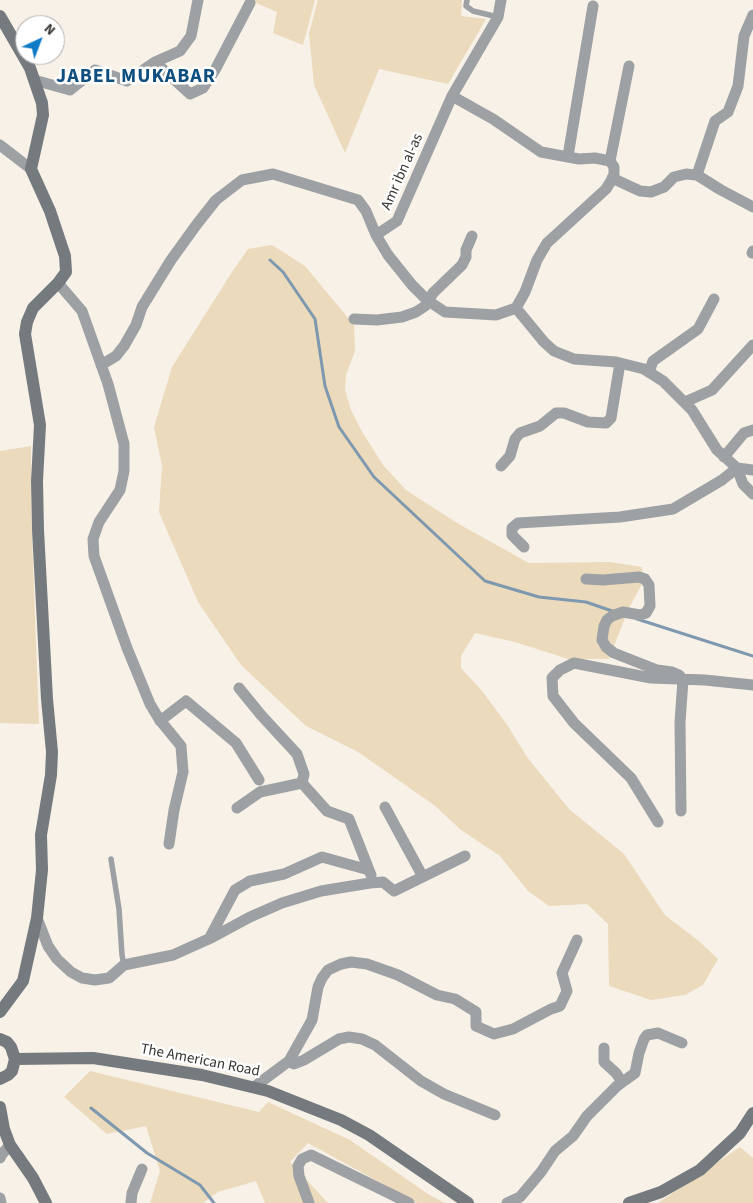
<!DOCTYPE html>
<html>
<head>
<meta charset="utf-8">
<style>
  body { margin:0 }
  #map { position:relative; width:753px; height:1203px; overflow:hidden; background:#f7f1e8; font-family:"Source Sans 3",sans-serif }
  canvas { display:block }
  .north { position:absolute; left:15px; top:15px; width:50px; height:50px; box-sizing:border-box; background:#fff; border:1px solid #afaead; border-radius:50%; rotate:43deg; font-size:14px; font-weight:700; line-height:20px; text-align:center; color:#373531 }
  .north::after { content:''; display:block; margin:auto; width:18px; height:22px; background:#0f7bc5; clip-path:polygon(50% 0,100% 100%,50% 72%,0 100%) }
</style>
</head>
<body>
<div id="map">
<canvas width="753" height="1203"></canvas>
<div class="north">N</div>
</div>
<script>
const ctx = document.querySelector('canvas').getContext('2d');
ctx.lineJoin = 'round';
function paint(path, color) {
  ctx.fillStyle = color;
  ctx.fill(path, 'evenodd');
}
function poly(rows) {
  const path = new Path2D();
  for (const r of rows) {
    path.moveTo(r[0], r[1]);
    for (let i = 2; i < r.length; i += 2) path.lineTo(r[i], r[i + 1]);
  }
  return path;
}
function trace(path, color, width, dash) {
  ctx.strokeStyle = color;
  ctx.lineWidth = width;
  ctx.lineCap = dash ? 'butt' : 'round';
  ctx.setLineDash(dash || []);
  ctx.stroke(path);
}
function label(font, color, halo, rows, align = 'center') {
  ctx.font = font + ' "Source Sans 3",sans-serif';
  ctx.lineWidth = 5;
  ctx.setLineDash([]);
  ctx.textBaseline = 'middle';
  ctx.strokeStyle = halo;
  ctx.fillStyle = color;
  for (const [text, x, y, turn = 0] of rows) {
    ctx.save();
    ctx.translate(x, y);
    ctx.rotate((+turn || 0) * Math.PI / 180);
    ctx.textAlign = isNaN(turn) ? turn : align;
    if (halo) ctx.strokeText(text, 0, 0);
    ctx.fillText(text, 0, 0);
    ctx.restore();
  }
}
paint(poly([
  [249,0,315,0,303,45,273,33,277,12],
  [318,0,462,0,461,16,486,19,448,84,379,69,345,153,314,85,309,33],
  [272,245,305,266,354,325,355,351,346,375,345,390,351,410,361,430,383,465,406,490,457,523,529,563,610,562,642,567,643,582,628,610,609,659,568,659,515,642,475,633,461,656,461,668,482,691,506,723,527,757,569,809,624,854,665,915,700,942,718,959,703,985,685,995,651,1000,609,986,608,924,587,904,549,906,528,891,500,856,461,830,434,805,358,752,306,726,241,665,198,602,159,512,162,466,154,427,172,367,232,272,248,249],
  [31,446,31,508,39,724,0,723,0,451],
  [90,1071,259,1112,268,1102,350,1140,428,1194,445,1203,417,1203,308,1143,290,1162,328,1203,265,1203,256,1181,218,1192,203,1203,150,1203,160,1171,146,1126,107,1134,64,1097],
  [740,1147,753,1158,753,1203,658,1203]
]), '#ecdabc');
trace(poly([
  [270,260,283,272,315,319,325,386,339,427,374,477,485,581,539,597,586,602,615,612],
  [637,619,753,656],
  [91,1108,147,1153,200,1185,214,1203]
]), '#7e98af', 3);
trace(poly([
  [467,0,466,6,473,11,498,17],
  [111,859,119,909,122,955,124,965]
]), '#9da1a4', 5.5);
trace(poly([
  [155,62,180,51,191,36,198,0],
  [34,80,70,90,95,70,127,81,155,62,190,94,203,88,215,70,250,3],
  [0,145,31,169],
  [568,156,593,6],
  [610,161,629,66],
  [697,175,715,121,728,112,738,86,744,36,753,15],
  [612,178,640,191,651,192,664,187,674,177,686,174,697,175,721,190,753,207],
  [376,235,388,255,412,285,427,300,445,312,496,315,516,308,525,292,537,260,547,243,606,189,614,176,614,167,610,161,595,158,579,159,541,152,493,119,452,96],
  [752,253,753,251],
  [58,283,82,311,108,384,124,444,124,471,120,490,99,522,93,539,94,556,127,648,150,704,159,719,181,746,183,772,174,810,169,844],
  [516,308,544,342,554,351,574,359,616,362,644,369,663,381,692,410,717,450,737,468,743,484,753,494],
  [354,319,377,320,402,317,416,312,425,306,433,293,462,265,466,257,466,250,472,236],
  [101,365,116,356,124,346,136,325,142,307,171,260,197,224,216,200,242,180,273,174,358,200,366,211,376,235,397,221,452,96,498,17,501,0],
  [649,372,653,361,698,329,714,299],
  [685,402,712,390,753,345],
  [724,457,744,433,753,430],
  [501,466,510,456,515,439,520,433,540,426,556,413,564,413,588,422,606,423,611,418,620,363],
  [524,547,512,535,512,528,518,523,620,517,673,509,722,480,737,468,753,470],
  [586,579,603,580,639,577,645,579,649,585,650,606,646,613,640,615,623,612,612,616,607,620,604,626,602,640,606,647,614,653,657,670,672,672,679,675,683,680,680,722,681,811],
  [239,688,261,715,297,754,304,774,302,783,327,811,349,819,369,870],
  [160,721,186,701,236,743,259,780],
  [385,807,423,877],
  [237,808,260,792,302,783],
  [658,822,631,778,574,723,553,696,552,678,560,670,574,663,651,678,705,680,753,685],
  [37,918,48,946,57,959,71,972,82,978,95,980,109,978,124,965,173,955,213,937,250,917,282,903,321,891,370,883,383,882,394,891,465,856],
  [209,939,235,890,250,881,284,874,322,857,369,870,371,875],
  [604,1048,604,1062,616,1073,622,1082],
  [289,1061,294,1064,304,1060,339,1039,349,1037,362,1039,375,1045,421,1081,444,1094,495,1115],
  [254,1087,289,1061,312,1020,318,987,322,978,328,970,341,964,351,962,367,964,398,975,437,995,455,999,476,1012,476,1026,494,1034,513,1029,551,1009,560,1006,567,991,562,973,577,940],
  [0,1158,2,1154,10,1145],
  [0,1198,1,1203],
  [131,1203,132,1193,142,1169],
  [309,1203,299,1176,298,1166,302,1159,311,1155,409,1203],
  [507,1203,520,1197,541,1172,555,1151,573,1136,587,1116,617,1086,635,1073,639,1053,644,1039,647,1035,658,1033,682,1043]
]), '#9da1a4', 11);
trace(poly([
  [0,16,30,68,42,103,43,115,31,169,50,211,65,256,66,272,58,283,33,308,27,322,25,334,40,425,37,481,38,530,47,699,52,752,51,775,41,835,42,870,37,918,23,981,0,1012],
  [0,1039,7,1042,11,1047,15,1059,12,1071,8,1075,0,1079],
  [15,1059,93,1058,202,1075,268,1091,341,1120,369,1135,468,1203],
  [0,1107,4,1129,10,1145,33,1178,46,1203],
  [629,1203,661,1192,700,1170,740,1133,753,1113]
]), '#757a7e', 12);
label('15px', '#373531', '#fff', [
  ["Amr ibn al-as",403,172,-66],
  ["The American Road",200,1061,11]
]);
ctx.letterSpacing = '1px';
label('bold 20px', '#0f4f7f', '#fff', [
  ["JABEL MUKABAR",136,78]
]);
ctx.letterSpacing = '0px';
</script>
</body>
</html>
